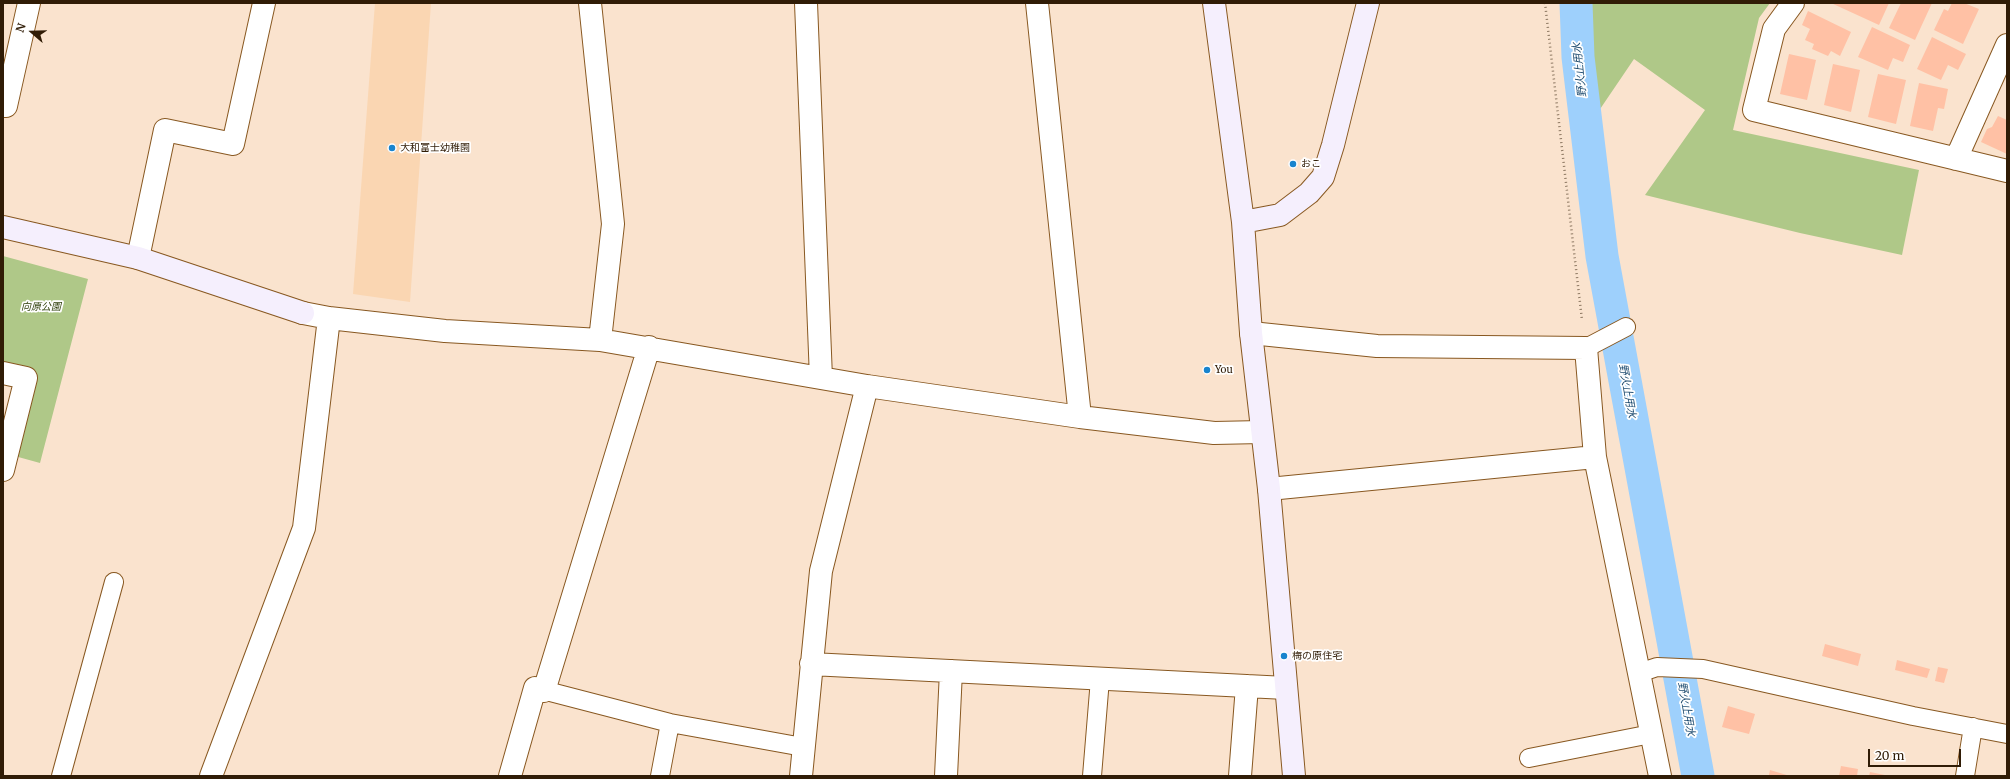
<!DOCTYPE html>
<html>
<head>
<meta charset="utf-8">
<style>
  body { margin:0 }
  #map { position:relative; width:2010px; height:779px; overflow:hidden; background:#fae3ce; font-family:Merriweather,serif }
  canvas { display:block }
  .frame { position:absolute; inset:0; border:4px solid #301c06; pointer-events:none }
  .north { position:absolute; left:12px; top:12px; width:40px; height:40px; -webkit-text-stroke:3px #fff; paint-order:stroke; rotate:290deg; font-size:11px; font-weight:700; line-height:16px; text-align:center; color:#301c06 }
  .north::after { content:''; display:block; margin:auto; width:14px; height:18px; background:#301c06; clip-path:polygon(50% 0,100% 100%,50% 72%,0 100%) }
  .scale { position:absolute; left:1868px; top:749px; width:93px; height:18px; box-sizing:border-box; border:2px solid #301c06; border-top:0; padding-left:5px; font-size:12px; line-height:14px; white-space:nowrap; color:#301c06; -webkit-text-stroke:3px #fff; paint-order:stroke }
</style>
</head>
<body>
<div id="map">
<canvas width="2010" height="779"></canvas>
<div class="frame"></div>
<div class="north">N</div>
<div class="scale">20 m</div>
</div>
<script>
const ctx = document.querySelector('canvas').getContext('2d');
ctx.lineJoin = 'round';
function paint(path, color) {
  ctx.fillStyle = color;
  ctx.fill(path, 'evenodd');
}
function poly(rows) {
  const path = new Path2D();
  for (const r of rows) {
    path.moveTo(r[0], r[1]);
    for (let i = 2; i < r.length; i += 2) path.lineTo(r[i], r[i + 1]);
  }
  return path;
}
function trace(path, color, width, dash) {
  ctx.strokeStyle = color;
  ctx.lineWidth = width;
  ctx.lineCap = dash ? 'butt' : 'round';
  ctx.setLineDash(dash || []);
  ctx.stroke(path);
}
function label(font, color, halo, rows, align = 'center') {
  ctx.font = font + ' Merriweather,"Noto Sans JP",serif';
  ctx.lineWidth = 3.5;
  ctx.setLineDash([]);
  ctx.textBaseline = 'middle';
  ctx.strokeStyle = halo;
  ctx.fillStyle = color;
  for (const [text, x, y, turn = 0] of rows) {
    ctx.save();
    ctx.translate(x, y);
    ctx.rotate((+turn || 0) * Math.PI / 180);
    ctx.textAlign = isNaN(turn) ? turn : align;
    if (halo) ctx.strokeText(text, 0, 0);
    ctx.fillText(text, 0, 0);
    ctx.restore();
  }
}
paint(poly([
  [375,3,431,3,410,302,353,294]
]), '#fad6b2');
paint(poly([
  [1580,3,1770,3,1759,18,1733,130,1919,170,1902,255,1800,233,1645,195,1705,110,1634,59,1594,118],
  [3,256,88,279,40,463,11,455,29,377,3,369]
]), '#afc888');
trace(poly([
  [1576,3,1578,57,1602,256,1698,776]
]), '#9ed0fc', 33);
paint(poly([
  [1831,3,1889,3,1879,25],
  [1901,3,1932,3,1915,40,1889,28],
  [1952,3,1964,3,1979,9,1963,44,1934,30,1944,9,1948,11],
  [1808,11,1851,32,1840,56,1831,51,1828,56,1812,49,1814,44,1805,40,1810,29,1802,25],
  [1872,27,1910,45,1903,62,1893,58,1888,70,1858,57],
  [1932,37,1966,54,1958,70,1948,65,1941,80,1917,69],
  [1789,54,1816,60,1807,100,1780,94],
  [1833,64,1860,70,1851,112,1824,105],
  [1878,74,1906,80,1896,124,1868,117],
  [1919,83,1948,89,1944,109,1938,108,1933,131,1910,126],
  [1998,116,2007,120,2007,154,1981,142,1987,129,1992,127],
  [1825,644,1861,654,1858,666,1822,656],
  [1897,660,1930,669,1927,678,1895,670],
  [1938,667,1948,669,1944,683,1935,681],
  [1728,706,1755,714,1749,734,1722,727],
  [1841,766,1858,769,1857,776,1839,776],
  [1770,770,1790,776,1769,775],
  [1870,772,1885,775,1885,776,1869,776]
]), '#ffc1a5');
const lane = poly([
  [1586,348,1626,327],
  [1639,673,1657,667,1703,669,1913,716,2007,734],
  [535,688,670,723,803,747],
  [1529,758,1651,734],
  [61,776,114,582],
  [660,776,670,723],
  [1092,776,1100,679],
  [1965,776,1973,727]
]);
const street = poly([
  [590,3,613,224,600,340],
  [806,3,821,378],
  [1037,3,1080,417],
  [1793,3,1774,29,1754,110,2007,171],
  [3,105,6,106,29,3],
  [1956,159,2007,45],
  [138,258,165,130,233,144,264,3],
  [303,313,329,318,445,331,600,340,867,386,1080,417,1214,433,1262,432],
  [1251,333,1377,346,1586,348,1595,457,1660,776],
  [3,373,26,378,3,470],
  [1269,489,1595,457],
  [811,664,1286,688],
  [544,691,649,347],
  [211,776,304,528,329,318],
  [510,776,535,688],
  [801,776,821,571,867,386],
  [946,776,951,671],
  [1240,776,1247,686]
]);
const secondary = poly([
  [1214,3,1243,222,1251,333,1269,489,1294,776],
  [1243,222,1280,215,1309,193,1323,177,1333,145,1368,3],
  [3,227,138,258,303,313]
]);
trace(lane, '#885821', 20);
trace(street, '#885821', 24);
trace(secondary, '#885821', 24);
trace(poly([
  [1545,3,1582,320]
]), '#8e7963', 2.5, [1, 3]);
trace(lane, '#fff', 18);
trace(street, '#fff', 22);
trace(secondary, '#f5effd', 22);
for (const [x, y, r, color] of [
  [392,148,4,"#1884ce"],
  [1293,164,4,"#1884ce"],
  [1207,370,4,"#1884ce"],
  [1284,656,4,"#1884ce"]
]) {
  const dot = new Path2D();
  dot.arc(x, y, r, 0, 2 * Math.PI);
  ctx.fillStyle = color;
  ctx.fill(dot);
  trace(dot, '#fff', 1.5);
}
label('10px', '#301c06', '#fff', [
  ["大和富士幼稚園",400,148],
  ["おこ",1301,164],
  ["You",1215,370],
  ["梅の原住宅",1292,656]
], 'left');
label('italic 10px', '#31420d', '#fff', [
  ["向原公園",41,307]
]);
label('italic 11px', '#1f4c70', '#fff', [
  ["野火止用水",1580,70,-96],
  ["野火止用水",1627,391,80],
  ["野火止用水",1686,709,80]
]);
</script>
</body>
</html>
